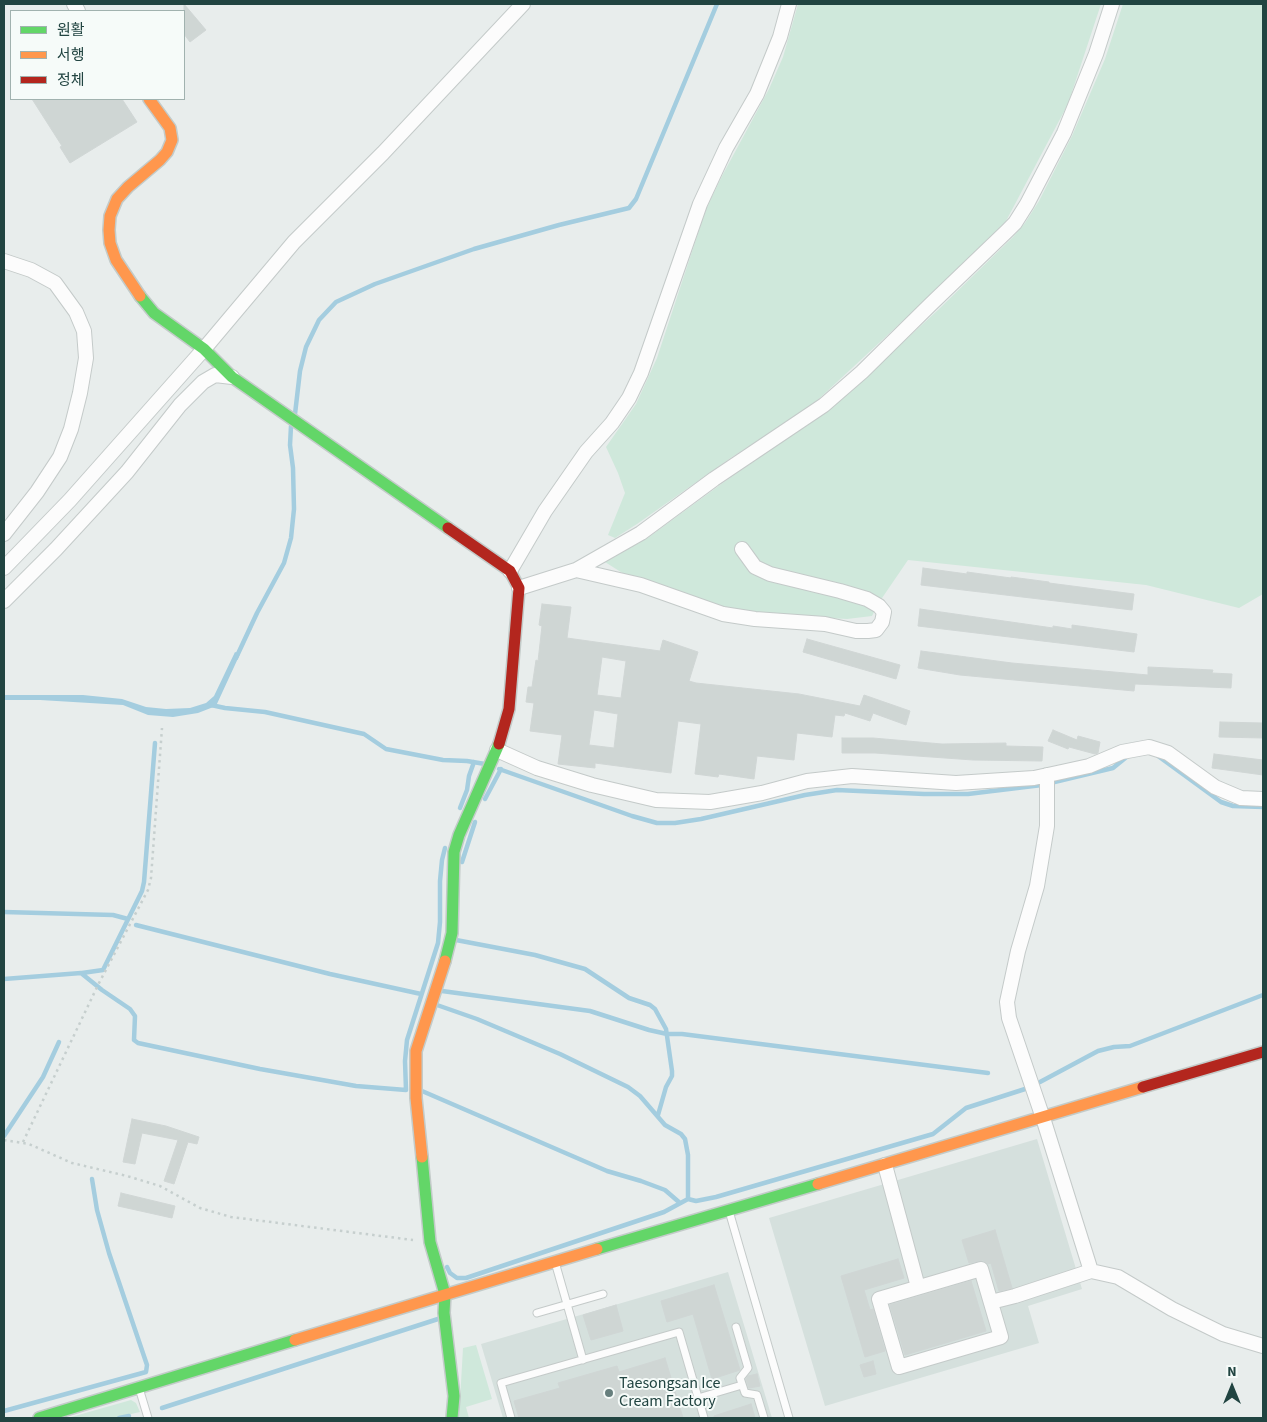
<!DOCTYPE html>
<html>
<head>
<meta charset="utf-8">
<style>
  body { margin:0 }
  #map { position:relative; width:1267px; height:1422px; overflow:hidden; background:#e8edec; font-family:"Source Sans 3","Noto Sans KR",sans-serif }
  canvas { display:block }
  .frame { position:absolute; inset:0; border:5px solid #214441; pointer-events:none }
  .legend { position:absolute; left:10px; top:10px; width:175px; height:90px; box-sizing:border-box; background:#f6fbf9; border:1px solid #a1b2af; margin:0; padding:6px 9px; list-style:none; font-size:15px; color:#214441 }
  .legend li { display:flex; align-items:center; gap:10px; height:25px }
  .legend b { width:25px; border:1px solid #a1b2af }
  .north { position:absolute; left:1207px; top:1362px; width:50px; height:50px; -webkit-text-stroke:4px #f6fbf9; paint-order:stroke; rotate:0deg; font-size:14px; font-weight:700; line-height:20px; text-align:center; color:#214441 }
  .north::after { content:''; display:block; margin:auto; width:18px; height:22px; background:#214441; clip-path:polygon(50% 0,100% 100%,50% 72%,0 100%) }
</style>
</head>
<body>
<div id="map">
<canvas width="1267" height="1422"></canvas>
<div class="frame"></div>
<ul class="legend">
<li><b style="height:6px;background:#63d668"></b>원활</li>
<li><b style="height:6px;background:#ff974d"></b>서행</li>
<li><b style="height:6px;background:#b3261e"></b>정체</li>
</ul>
<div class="north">N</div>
</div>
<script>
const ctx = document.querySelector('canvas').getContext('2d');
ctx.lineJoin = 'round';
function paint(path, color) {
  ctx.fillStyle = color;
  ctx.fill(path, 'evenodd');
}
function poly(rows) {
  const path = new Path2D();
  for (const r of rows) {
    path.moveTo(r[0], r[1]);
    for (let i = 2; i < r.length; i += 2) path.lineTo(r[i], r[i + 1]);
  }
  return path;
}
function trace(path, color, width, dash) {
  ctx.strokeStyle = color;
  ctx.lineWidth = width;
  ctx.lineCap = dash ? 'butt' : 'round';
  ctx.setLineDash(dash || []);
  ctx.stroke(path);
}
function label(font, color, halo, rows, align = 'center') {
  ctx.font = font + ' "Source Sans 3",sans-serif';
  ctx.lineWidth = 4;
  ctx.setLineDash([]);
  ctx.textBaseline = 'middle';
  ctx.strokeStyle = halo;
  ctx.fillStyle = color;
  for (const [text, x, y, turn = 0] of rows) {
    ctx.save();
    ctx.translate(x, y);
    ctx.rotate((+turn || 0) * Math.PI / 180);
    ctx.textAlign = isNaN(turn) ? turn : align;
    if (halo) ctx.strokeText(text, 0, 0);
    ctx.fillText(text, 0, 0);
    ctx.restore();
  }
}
paint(poly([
  [1037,1139,1082,1289,1028,1306,1039,1343,825,1406,769,1218],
  [728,1272,772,1418,503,1418,481,1344]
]), '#d5e0dd');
paint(poly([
  [798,4,1101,4,1068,104,1006,221,963,265,809,408,732,457,637,524,615,538,608,535,625,493,618,473,606,447,636,404,657,358,706,209,722,176,769,89,783,57],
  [1123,4,1263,4,1263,594,1239,608,1146,585,908,560,880,601,804,580,741,557,864,603,875,610,872,616,847,619,756,614,716,606,686,597,624,574,605,562,649,537,724,482,835,405,938,310,1013,237,1025,223,1039,201,1072,136,1105,59],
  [476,1345,492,1399,466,1407,469,1418,459,1418,463,1348],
  [131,1400,136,1403,140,1412,114,1418,68,1418]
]), '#cfe8db');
paint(poly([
  [235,652,240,654,216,706,198,713,173,717,148,715,123,705,40,700,4,700,4,695,83,695,122,699,146,707,166,709,190,708,206,703,214,696]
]), '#a4cddf');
trace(poly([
  [295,414,300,371,306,347,319,320,336,302,375,284,474,249,559,225,629,208,636,199,717,4],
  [236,658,257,613,284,563,291,538,294,509,293,468,290,445,291,426],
  [211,705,225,708,265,712,364,734,386,749,443,760,467,761,485,764],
  [1158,756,1221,802,1233,806,1263,807],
  [499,769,632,816,657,823,675,823,701,819,805,795,837,790,924,794,968,794,1042,785,1113,768,1129,755],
  [485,799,501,769],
  [460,808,467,790,469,776,474,762],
  [462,862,475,822],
  [4,912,113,915,128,919],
  [136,925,330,974,421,994],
  [456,940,535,955,585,969,629,998,650,1005,655,1009,666,1029,672,1071,672,1076,666,1087,658,1115],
  [82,973,103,970,142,891,144,882,155,743],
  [4,979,81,973,102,990,130,1009,135,1016,134,1040,138,1043,260,1069,356,1086,406,1090,405,1061,407,1040,438,943,440,922,440,881,442,860,445,848],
  [442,991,590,1011,649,1030,667,1034,682,1034,988,1073],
  [437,1005,477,1019,560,1054,628,1087,640,1096,665,1125,681,1134,685,1139,688,1155,688,1199],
  [1040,1082,1098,1051,1114,1047,1130,1046,1263,995],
  [422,1091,607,1171,641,1181,665,1190,680,1203],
  [4,1136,43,1077,59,1042],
  [447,1267,450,1273,457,1278,466,1278,664,1212,688,1199,696,1201,716,1197,933,1134,966,1108,1025,1089],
  [162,1408,438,1319],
  [4,1411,146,1372,147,1365,109,1253,97,1210,92,1179],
  [119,1418,129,1416]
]), '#a4cddf', 4.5);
const building = poly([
  [184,4,206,30,190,42,184,34,184,4],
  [32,99,122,99,137,122,70,163,60,147,62,146,32,99],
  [923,568,967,574,967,572,1011,578,1011,577,1049,582,1049,583,1134,594,1132,610,921,585,923,568],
  [542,604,571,607,567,638,660,651,663,640,698,652,689,681,696,683,799,694,860,706,864,695,910,711,906,725,873,713,870,721,845,713,844,716,835,715,832,737,797,733,794,760,757,756,754,779,719,774,718,777,695,774,701,724,678,721,671,773,595,763,595,768,558,764,562,735,530,731,534,703,526,702,528,687,532,687,536,660,538,661,542,626,539,625,542,604],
  [602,657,626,661,621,698,597,695,602,657],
  [594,710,618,714,614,748,589,745,594,710],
  [920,609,1053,628,1053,626,1072,629,1072,625,1137,634,1134,652,918,626,920,609],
  [807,639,900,665,896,679,803,652,807,639],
  [921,651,1012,663,1148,675,1148,667,1213,670,1212,673,1232,674,1231,688,1135,684,1134,691,960,675,918,668,921,651],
  [1220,722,1263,723,1263,738,1219,737,1220,722],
  [1053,730,1077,740,1078,736,1100,742,1098,753,1095,754,1069,747,1068,749,1048,741,1053,730],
  [842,738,873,738,942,744,1006,743,1006,746,1043,747,1042,761,973,760,875,753,842,753,842,738],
  [1214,754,1263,760,1263,775,1212,768,1214,754],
  [132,1119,166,1126,199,1137,197,1144,188,1142,174,1184,164,1181,178,1140,142,1133,135,1164,123,1162,132,1119],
  [121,1193,175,1206,172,1218,118,1206,121,1193],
  [995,1230,1012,1288,999,1291,991,1263,988,1264,983,1260,969,1263,962,1240,995,1230],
  [898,1259,904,1278,864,1290,870,1310,873,1309,885,1351,865,1357,841,1276,898,1259],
  [971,1281,986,1331,905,1355,890,1305,971,1281],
  [714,1285,740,1370,712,1379,693,1314,667,1322,661,1301,714,1285],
  [616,1305,623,1331,591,1340,583,1315,616,1305],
  [665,1358,683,1418,519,1418,514,1401,560,1388,558,1383,617,1366,619,1372,665,1358],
  [873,1361,876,1374,864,1377,860,1365,873,1361],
  [757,1374,760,1386,749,1388,746,1379,748,1376,757,1374],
  [751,1404,755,1418,714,1418,714,1416,751,1404]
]);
paint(building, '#cfd6d4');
trace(building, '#d0d6d5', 1);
const lane = poly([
  [729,1211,789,1418],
  [555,1262,583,1360],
  [537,1313,603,1294],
  [736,1327,748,1368,740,1378,745,1393,757,1395,764,1418],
  [139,1388,148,1418],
  [698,1398,742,1385],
  [511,1418,501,1383,679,1332,704,1418]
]);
const street = poly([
  [74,4,78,11],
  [4,261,31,270,55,283,76,312,84,331,86,358,80,393,71,429,60,457,37,492,4,534],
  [4,568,70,500,204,349,294,242,383,153,523,4],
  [576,570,641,585,723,614,755,619,825,624,856,631,868,631,876,630,882,622,884,612,879,606,867,599,840,591,770,574,755,567,742,549],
  [510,571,545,511,586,452,612,423,629,398,641,373,700,204,726,148,757,94,780,37,789,4],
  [519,588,576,570,641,533,714,479,824,405,862,372,931,304,1007,231,1015,223,1027,204,1064,133,1096,54,1112,4],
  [4,601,56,549,127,472,180,405,203,382,215,375,232,377],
  [497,750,537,768,592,785,656,800,710,802,762,793,807,781,852,776,956,783,1034,778,1089,766,1122,752,1149,747,1168,753,1215,787,1241,798,1263,799],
  [885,1165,918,1287],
  [981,1269,1001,1337,899,1367,879,1299,981,1269],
  [1091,1271,1118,1277,1172,1309,1223,1334,1263,1346],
  [991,1302,1015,1296,1091,1271,1043,1118,1009,1018,1007,1002,1018,951,1037,886,1047,826,1047,775]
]);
const fast = poly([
  [140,296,154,313,204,349,232,377,448,528],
  [445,961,452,933,454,852,459,835,499,744],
  [422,1157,430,1242,445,1294,444,1313,454,1396,452,1418],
  [597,1249,818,1184],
  [39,1418,295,1340]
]);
const slow = poly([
  [140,296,116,260,110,243,109,230,110,216,117,199,128,187,160,160,167,152,172,140,170,128,149,99],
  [422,1157,416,1098,416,1051,445,961],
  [818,1184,1143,1087],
  [295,1340,597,1249]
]);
const jam = poly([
  [448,528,510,571,519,588,509,709,499,744],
  [1143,1087,1263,1052]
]);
trace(lane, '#c4cac9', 9);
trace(street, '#c4cac9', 16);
trace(fast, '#c3cbc9', 14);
trace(slow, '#c3cbc9', 14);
trace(jam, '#c3cbc9', 14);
trace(poly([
  [4,1140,29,1144,72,1163,127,1176,160,1186,200,1208,231,1217,413,1240],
  [23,1142,98,985,148,890,151,878,162,728]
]), '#c6cfce', 2.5, [2.5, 4]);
trace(lane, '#fcfcfc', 7);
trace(street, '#fcfcfc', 14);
trace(fast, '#63d668', 11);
trace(slow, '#ff974d', 11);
trace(jam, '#b3261e', 11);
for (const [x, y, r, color] of [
  [609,1393,5,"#677f7d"]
]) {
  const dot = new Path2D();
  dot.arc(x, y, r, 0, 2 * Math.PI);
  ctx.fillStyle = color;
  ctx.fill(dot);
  trace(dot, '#f6fbf9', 2);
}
label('16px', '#214441', '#f6fbf9', [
  ["Taesongsan Ice",619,1384],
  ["Cream Factory",619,1402]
], 'left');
</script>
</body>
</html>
